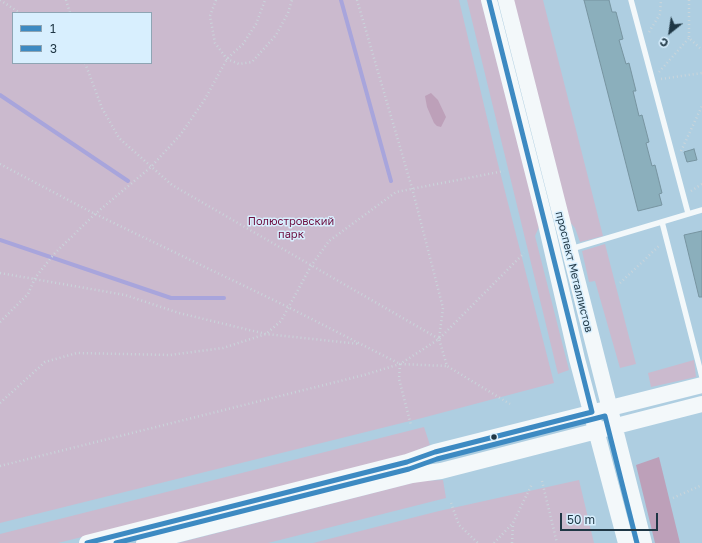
<!DOCTYPE html>
<html>
<head>
<meta charset="utf-8">
<style>
  body { margin:0 }
  #map { position:relative; width:702px; height:543px; overflow:hidden; background:#aecee1; font-family:"Golos Text",sans-serif }
  canvas { display:block }
  .legend { position:absolute; left:12px; top:12px; width:140px; height:52px; box-sizing:border-box; background:#d8effe; border:1px solid #8ea5b4; margin:0; padding:5px 7px; list-style:none; font-size:12px; color:#1f3745 }
  .legend li { display:flex; align-items:center; gap:8px; height:20px }
  .legend b { width:20px; border:1px solid #8ea5b4 }
  .north { position:absolute; left:650px; top:12px; width:40px; height:40px; -webkit-text-stroke:3px #d8effe; paint-order:stroke; rotate:210deg; font-size:11px; font-weight:700; line-height:16px; text-align:center; color:#1f3745 }
  .north::after { content:''; display:block; margin:auto; width:14px; height:18px; background:#1f3745; clip-path:polygon(50% 0,100% 100%,50% 72%,0 100%) }
  .scale { position:absolute; left:560px; top:513px; width:98px; height:18px; box-sizing:border-box; border:2px solid #1f3745; border-top:0; padding-left:5px; font-size:12px; line-height:14px; white-space:nowrap; color:#1f3745; -webkit-text-stroke:3px #d8effe; paint-order:stroke }
</style>
</head>
<body>
<div id="map">
<canvas width="702" height="543"></canvas>
<ul class="legend">
<li><b style="height:5px;background:#3d8ac2"></b>1</li>
<li><b style="height:5px;background:#3d8ac2"></b>3</li>
</ul>
<div class="north">С</div>
<div class="scale">50 m</div>
</div>
<script>
const ctx = document.querySelector('canvas').getContext('2d');
ctx.lineJoin = 'round';
function paint(path, color) {
  ctx.fillStyle = color;
  ctx.fill(path, 'evenodd');
}
function poly(rows) {
  const path = new Path2D();
  for (const r of rows) {
    path.moveTo(r[0], r[1]);
    for (let i = 2; i < r.length; i += 2) path.lineTo(r[i], r[i + 1]);
  }
  return path;
}
function trace(path, color, width, dash) {
  ctx.strokeStyle = color;
  ctx.lineWidth = width;
  ctx.lineCap = dash ? 'butt' : 'round';
  ctx.setLineDash(dash || []);
  ctx.stroke(path);
}
function label(font, color, halo, rows, align = 'center') {
  ctx.font = font + ' "Golos Text",sans-serif';
  ctx.lineWidth = 3;
  ctx.setLineDash([]);
  ctx.textBaseline = 'middle';
  ctx.strokeStyle = halo;
  ctx.fillStyle = color;
  for (const [text, x, y, turn = 0] of rows) {
    ctx.save();
    ctx.translate(x, y);
    ctx.rotate((+turn || 0) * Math.PI / 180);
    ctx.textAlign = isNaN(turn) ? turn : align;
    if (halo) ctx.strokeText(text, 0, 0);
    ctx.fillText(text, 0, 0);
    ctx.restore();
  }
}
paint(poly([
  [0,0,459,0,498,164,554,383,422,418,0,523],
  [13,13,151,13,151,63,13,63],
  [467,0,481,0,539,227,535,236,569,370,558,374],
  [512,0,543,0,603,236,580,242,575,228,570,222],
  [605,244,636,364,620,368,595,281,589,282,582,251],
  [694,360,696,377,651,387,648,373],
  [424,427,430,445,403,456,58,543,0,543,0,534],
  [443,480,446,498,268,543,178,543,420,481],
  [579,480,594,543,313,543,439,511]
]), '#cbbace');
paint(poly([
  [431,93,438,100,446,117,441,127,437,126,434,123,427,107,425,96],
  [659,457,680,543,655,543,636,465]
]), '#bda0b9');
trace(poly([
  [341,0,391,181],
  [0,95,128,181],
  [0,240,171,298,224,298]
]), '#a8a5dc', 4);
const building = poly([
  [584,0,609,0,612,12,616,12,623,39,619,40,626,64,629,63,636,91,633,91,639,116,642,115,649,142,646,143,652,166,655,165,662,193,659,194,662,205,638,211,584,0],
  [694,149,697,160,687,162,684,152,694,149],
  [702,231,702,297,699,297,684,235,702,231]
]);
paint(building, '#8bafbc');
trace(building, '#7794a0', 1);
trace(poly([
  [0,0,20,13],
  [66,0,70,13],
  [216,0,210,16,215,43,227,59,239,64,252,62,276,35,288,13,292,0],
  [357,0,412,188,443,308,439,339,447,366,510,404],
  [689,0,689,38,702,50],
  [649,32,660,14,661,0],
  [85,63,102,108,119,138,172,185,439,339],
  [659,72,689,38],
  [661,79,702,73],
  [681,151,702,106],
  [0,164,91,212,288,307,400,364,447,366],
  [691,191,702,184],
  [0,273,125,295,179,313,266,334,360,344],
  [620,283,659,246],
  [0,322,28,294,35,278,54,254,95,214,151,167,181,134,205,99,227,59,243,44,256,24,265,0],
  [400,364,399,379,411,425],
  [0,403,45,362,77,353,170,355,223,348,266,334,281,321,311,266,329,241,396,192,504,171],
  [0,466,364,375,400,364,439,339,524,253],
  [542,481,557,543],
  [673,498,702,485],
  [451,503,459,525,478,543],
  [494,543,513,523,532,484],
  [512,543,513,524]
]), '#cad5db', 2.5, [1, 3]);
trace(poly([
  [631,0,688,213],
  [662,222,702,377],
  [571,249,702,210]
]), '#f3f8fa', 5.5);
trace(poly([
  [489,0,546,224,577,359,626,543],
  [506,0,644,543],
  [87,543,407,462,435,452,702,385],
  [144,543,412,475,441,471,702,404]
]), '#f3f8fa', 16);
trace(poly([
  [87,543,407,462,435,452,592,412,489,0]
]), '#3d8ac2', 5);
trace(poly([
  [116,543,409,469,437,459,605,416,637,543]
]), '#3d8ac2', 5);
for (const [x, y, r, color] of [
  [494,437,3.5,"#1f3745"]
]) {
  const dot = new Path2D();
  dot.arc(x, y, r, 0, 2 * Math.PI);
  ctx.fillStyle = color;
  ctx.fill(dot);
  trace(dot, '#d8effe', 1.5);
}
label('11px', '#6e0f40', '#d8effe', [
  ["Полюстровский",291,222],
  ["парк",291,235]
]);
label('11px', '#1f3745', '#d8effe', [
  ["проспект Металлистов",574,272,76]
]);
</script>
</body>
</html>
